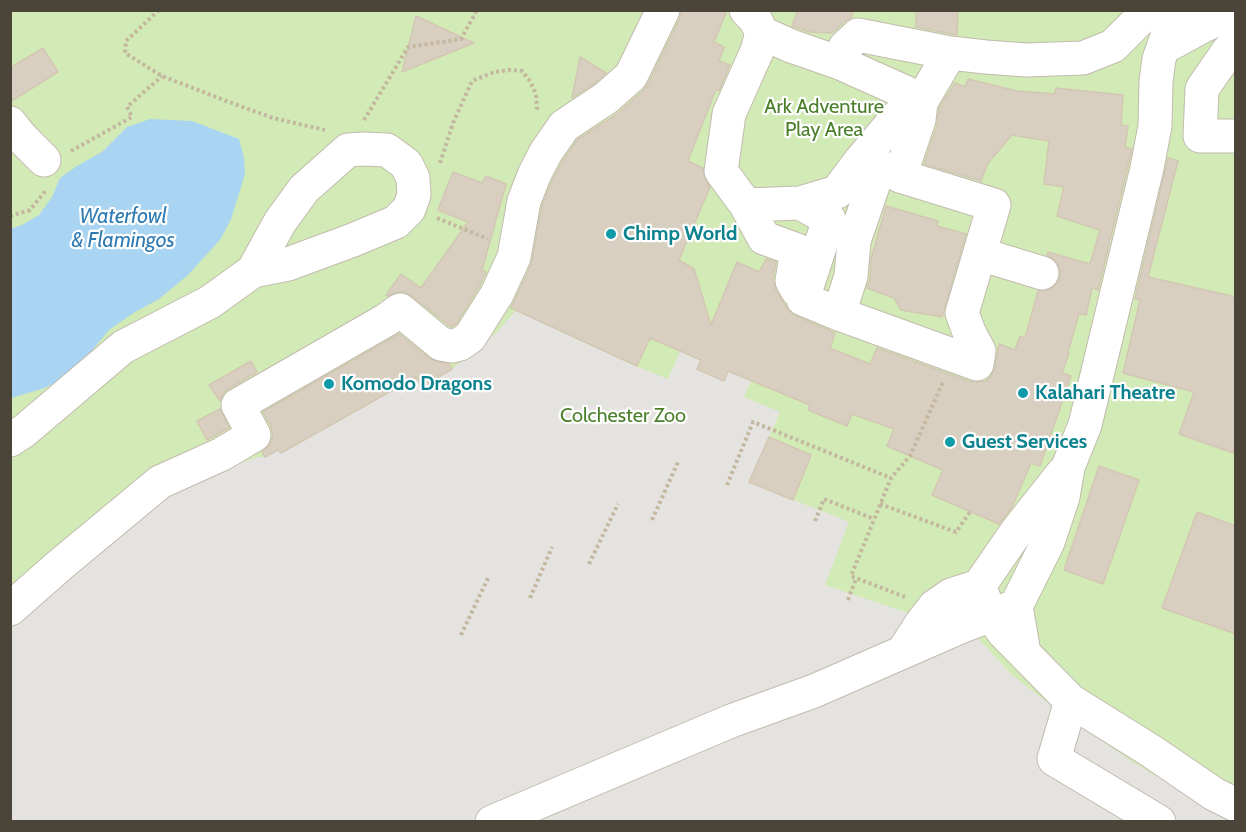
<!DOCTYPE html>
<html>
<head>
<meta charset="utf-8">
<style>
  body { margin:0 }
  #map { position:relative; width:1246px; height:832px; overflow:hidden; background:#f6f3ec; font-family:Cabin,sans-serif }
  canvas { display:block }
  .frame { position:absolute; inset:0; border:12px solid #4b4439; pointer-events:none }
</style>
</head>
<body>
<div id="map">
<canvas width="1246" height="832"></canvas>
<div class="frame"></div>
</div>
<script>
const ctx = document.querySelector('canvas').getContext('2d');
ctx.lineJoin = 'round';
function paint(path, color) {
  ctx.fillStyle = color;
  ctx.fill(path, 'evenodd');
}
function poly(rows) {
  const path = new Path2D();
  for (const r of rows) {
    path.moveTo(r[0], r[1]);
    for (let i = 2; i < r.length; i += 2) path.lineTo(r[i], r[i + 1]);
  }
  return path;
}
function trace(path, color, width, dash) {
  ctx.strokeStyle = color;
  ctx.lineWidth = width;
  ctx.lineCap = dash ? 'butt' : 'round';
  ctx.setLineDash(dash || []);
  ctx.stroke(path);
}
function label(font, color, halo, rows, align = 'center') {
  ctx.font = font + ' Cabin,sans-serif';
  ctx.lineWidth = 4.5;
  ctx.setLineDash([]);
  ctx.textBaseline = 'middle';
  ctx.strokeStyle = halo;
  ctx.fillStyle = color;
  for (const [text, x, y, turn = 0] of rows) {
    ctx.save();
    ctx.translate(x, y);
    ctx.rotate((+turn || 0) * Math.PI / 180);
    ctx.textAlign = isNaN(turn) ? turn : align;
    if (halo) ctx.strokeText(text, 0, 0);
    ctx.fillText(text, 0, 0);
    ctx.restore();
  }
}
paint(poly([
  [10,11,1235,11,1235,821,11,821]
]), '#d2eab5');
paint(poly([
  [516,310,630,364,668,379,682,347,681,351,701,360,697,370,724,381,728,371,751,381,744,397,780,412,749,482,849,522,825,585,976,636,1012,675,1057,710,1131,761,1231,821,11,822,11,626,25,612,161,500,229,467,257,457,265,457,278,450,281,453,416,377,423,386,452,369,495,334]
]), '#e5e3e0');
paint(poly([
  [150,119,192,121,239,139,244,158,245,174,231,219,220,240,188,275,159,299,135,312,109,330,94,348,90,360,62,380,42,389,11,398,10,229,22,225,39,215,52,197,60,178,77,166,102,152,127,127]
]), '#a9d4f2');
const building = poly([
  [681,10,727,10,714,42,724,47,719,61,730,65,719,91,716,89,688,161,703,168,706,181,710,187,679,260,694,269,711,325,737,262,759,272,766,259,776,262,773,278,775,289,789,311,796,316,835,333,830,348,870,364,877,348,971,382,986,381,991,376,995,367,999,344,1015,350,1020,336,1025,338,1038,291,1047,291,1054,287,1060,279,1060,268,1055,260,1047,255,1048,252,1090,264,1100,230,1057,216,1064,187,1044,184,1049,141,1012,135,988,163,981,181,924,164,937,126,939,108,955,83,965,87,968,79,1017,91,1055,94,1056,88,1123,95,1121,125,1128,126,1125,147,1132,149,1098,290,1092,288,1086,315,1079,314,1068,352,1069,353,1062,373,1071,376,1040,466,1031,463,1012,507,999,524,932,495,943,470,887,446,894,429,852,414,847,426,808,410,810,405,728,371,724,381,697,369,701,360,650,338,637,366,511,308,531,265,542,206,552,181,562,162,577,140,617,114,644,90,648,84,680,18,681,10],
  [798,10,854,10,851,18,845,21,832,33,809,32,792,26,798,10],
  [916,10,958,10,957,35,916,27,916,10],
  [416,16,474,43,402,72,416,16],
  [43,48,58,72,10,102,10,68,43,48],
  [580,57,606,73,595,83,572,98,580,57],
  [1168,158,1178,161,1148,277,1236,297,1236,454,1179,434,1194,392,1123,373,1140,300,1135,299,1168,158],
  [453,172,482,183,486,176,506,184,482,270,486,272,480,285,456,324,451,327,412,296,405,292,397,292,388,296,386,295,401,274,421,288,468,222,438,210,453,172],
  [886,206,938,221,937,226,966,234,942,317,901,310,894,298,867,288,870,278,871,259,886,206],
  [399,334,429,358,438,362,449,364,452,369,422,387,416,377,281,453,278,450,265,457,262,452,270,445,273,435,271,426,263,412,399,334],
  [251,361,257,372,228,389,222,395,220,401,209,385,251,361],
  [220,409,229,428,207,440,197,421,220,409],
  [769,437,811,455,793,500,749,482,769,437],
  [1099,466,1139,480,1103,584,1064,570,1099,466],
  [1197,512,1236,526,1236,634,1162,608,1197,512]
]);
paint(building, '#d8cfc1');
trace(building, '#d3c7b4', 1.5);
const minor = poly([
  [746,10,755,19,762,33,757,51,729,114,721,171,746,205,800,203],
  [762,33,791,46,840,63,845,47,858,35,950,53,986,57,1026,60,1083,58,1113,46,1149,10],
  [1172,43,1203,26,1236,11],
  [1236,46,1229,50,1202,89,1200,136,1236,136],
  [840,63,905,92,921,102,919,120,900,176,890,169,878,171,854,241,851,276,839,314,803,299,829,219,800,203,837,192,861,160,914,97],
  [921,102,950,53],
  [10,123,22,138,44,160],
  [746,205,764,238,797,250,792,281,797,290],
  [980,254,1042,273],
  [839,314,977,364,979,351,969,332,962,313,994,205,900,176],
  [10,440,24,431,123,347,210,302,253,271,280,222,304,189,348,150,364,149,387,150,406,164,413,178,414,195,409,209,396,222,353,240,288,264,253,271],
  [979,586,991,615,1004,633,1071,701,1151,751,1214,794,1236,805],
  [10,609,60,565,160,482,222,454,254,435,238,405,386,320,400,310,441,344,452,346,460,344,470,337,497,294,514,257,524,201,535,173,546,152,564,126,606,98,631,76,663,10],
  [903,652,921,624,935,606,951,595,979,586,1017,531,1062,474],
  [1024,653,1016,606,1048,542,1063,497,1068,467,1085,425,1147,168,1155,126,1156,81,1159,59,1170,28,1192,10],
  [1071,701,1054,759,1159,822],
  [492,822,731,721,814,691,965,625,1016,606]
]);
trace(minor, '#c2bbae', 35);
trace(poly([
  [159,10,126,41,125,53,162,76,229,102,273,118,325,130],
  [364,120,408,47,461,39,477,10],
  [71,151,132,117,127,107,162,76],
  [440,163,453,123,472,81,494,72,510,70,522,71,530,81,536,94,537,108,536,111],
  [10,216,30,210,47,189],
  [437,218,488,239],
  [727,485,753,422,891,478],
  [880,504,956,532,970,512],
  [652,520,678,462],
  [815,521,824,499,874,519],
  [589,564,618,504],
  [905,597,851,576,891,478,910,456,943,382],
  [530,598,552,547],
  [848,600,856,578],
  [461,635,488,578]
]), '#c4b79f', 4, [3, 3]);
trace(minor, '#fff', 33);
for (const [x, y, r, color] of [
  [611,234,6,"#0f9aa8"],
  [329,384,6,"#0f9aa8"],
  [1023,393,6,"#0f9aa8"],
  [950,442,6,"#0f9aa8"]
]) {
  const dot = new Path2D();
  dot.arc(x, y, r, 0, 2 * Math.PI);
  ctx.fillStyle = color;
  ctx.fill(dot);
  trace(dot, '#fff', 2);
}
label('20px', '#4a7f2a', '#fff', [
  ["Ark Adventure",824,107],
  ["Play Area",824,130],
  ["Colchester Zoo",623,416]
]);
label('bold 20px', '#0d838f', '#fff', [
  ["Chimp World",623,234],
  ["Komodo Dragons",341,384],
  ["Kalahari Theatre",1035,393],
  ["Guest Services",962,442]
], 'left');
label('italic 21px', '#2e7ab2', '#fff', [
  ["Waterfowl",123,217],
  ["& Flamingos",123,241]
]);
</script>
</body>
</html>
